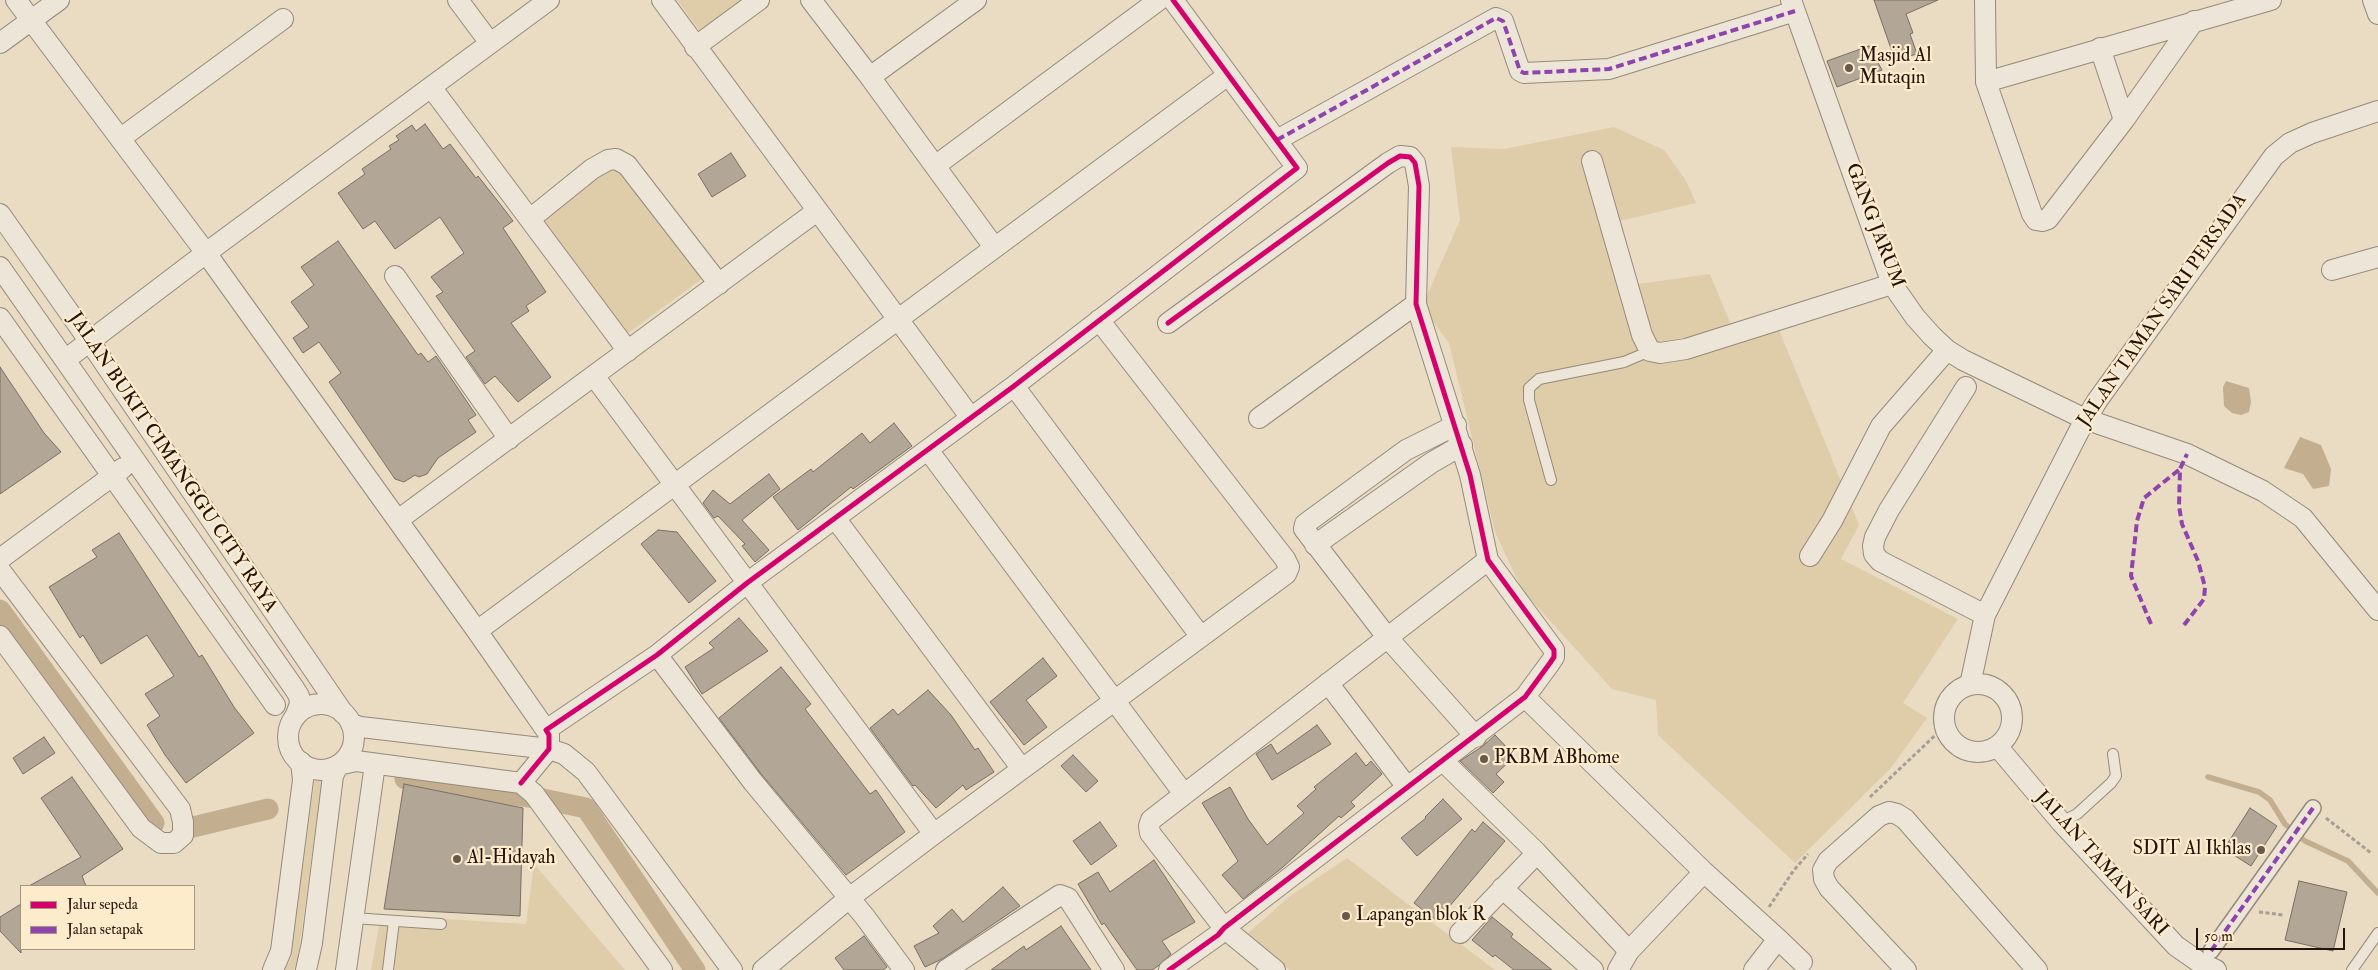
<!DOCTYPE html>
<html>
<head>
<meta charset="utf-8">
<style>
  body { margin:0 }
  #map { position:relative; width:2378px; height:970px; overflow:hidden; background:#eadcc2; font-family:"IM FELL Double Pica",serif }
  canvas { display:block }
  .legend { position:absolute; left:20px; top:885px; width:175px; height:65px; box-sizing:border-box; background:#fceccc; border:1px solid #a6957f; margin:0; padding:6px 9px; list-style:none; font-size:15px; color:#24130c }
  .legend li { display:flex; align-items:center; gap:10px; height:25px }
  .legend b { width:25px; border:1px solid #a6957f }
  .scale { position:absolute; left:2196px; top:928px; width:149px; height:22px; box-sizing:border-box; border:2px solid #24130c; border-top:0; padding-left:6px; font-size:15px; line-height:18px; white-space:nowrap; color:#24130c; -webkit-text-stroke:4px #fceccc; paint-order:stroke }
</style>
</head>
<body>
<div id="map">
<canvas width="2378" height="970"></canvas>
<ul class="legend">
<li><b style="height:6px;background:#d6006c"></b>Jalur sepeda</li>
<li><b style="height:6px;background:#8e44ad"></b>Jalan setapak</li>
</ul>
<div class="scale">50 m</div>
</div>
<script>
const ctx = document.querySelector('canvas').getContext('2d');
ctx.lineJoin = 'round';
function paint(path, color) {
  ctx.fillStyle = color;
  ctx.fill(path, 'evenodd');
}
function poly(rows) {
  const path = new Path2D();
  for (const r of rows) {
    if (r.length === 3) {
      path.moveTo(r[0] + r[2], r[1]);
      path.arc(r[0], r[1], r[2], 0, 2 * Math.PI);
      continue;
    }
    path.moveTo(r[0], r[1]);
    for (let i = 2; i < r.length; i += 2) path.lineTo(r[i], r[i + 1]);
  }
  return path;
}
function trace(path, color, width, dash) {
  ctx.strokeStyle = color;
  ctx.lineWidth = width;
  ctx.lineCap = dash ? 'butt' : 'round';
  ctx.setLineDash(dash || []);
  ctx.stroke(path);
}
function label(font, color, halo, rows, align = 'center') {
  ctx.font = font + ' "IM FELL Double Pica",serif';
  ctx.lineWidth = 4.5;
  ctx.setLineDash([]);
  ctx.textBaseline = 'middle';
  ctx.strokeStyle = halo;
  ctx.fillStyle = color;
  for (const [text, x, y, turn = 0] of rows) {
    ctx.save();
    ctx.translate(x, y);
    ctx.rotate((+turn || 0) * Math.PI / 180);
    ctx.textAlign = isNaN(turn) ? turn : align;
    if (halo) ctx.strokeText(text, 0, 0);
    ctx.fillText(text, 0, 0);
    ctx.restore();
  }
}
paint(poly([
  [677,0,742,0,700,31],
  [1614,127,1664,150,1685,179,1696,203,1611,223,1638,284,1710,274,1736,337,1779,330,1859,525,1841,559,1958,619,1903,703,1927,718,1890,769,1795,863,1658,735,1656,700,1612,689,1522,590,1495,532,1449,343,1422,307,1460,220,1451,147,1504,149],
  [615,164,703,278,627,334,540,219],
  [315,777,319,777,322,780,298,957,294,970,285,970,291,958],
  [1347,858,1495,970,1290,970,1246,935,1290,896],
  [534,864,625,970,371,970,381,915,526,924]
]), '#dfcca9');
paint(poly([
  [2226,381,2249,388,2251,402,2249,412,2241,415,2232,413,2224,406,2223,387],
  [2300,437,2321,445,2331,469,2329,486,2313,489,2303,474,2284,468]
]), '#c3af8f');
trace(poly([
  [2208,777,2259,792,2270,800,2285,824,2305,841,2348,861,2378,893]
]), '#c3af8f', 5.5);
trace(poly([
  [0,610,154,823],
  [405,779,543,799,586,808,695,970],
  [193,827,268,809]
]), '#c3af8f', 21);
const building = poly([
  [1874,0,1938,0,1906,14,1913,33,1910,34,1917,54,1895,60,1874,0],
  [1869,46,1882,70,1837,87,1827,61,1869,46],
  [425,124,443,149,450,144,476,178,478,176,504,209,513,221,503,228,546,292,526,306,529,311,511,323,551,377,518,402,495,376,485,384,466,357,475,351,436,296,443,292,431,277,464,253,440,217,395,249,375,221,363,229,338,193,365,174,362,169,391,149,389,146,399,140,396,136,412,125,416,131,425,124],
  [731,153,746,176,712,197,698,174,731,153],
  [338,241,418,355,421,353,428,362,436,356,476,415,468,420,476,432,438,458,427,474,419,477,415,475,404,482,395,479,329,382,341,373,319,342,303,353,293,338,309,327,291,302,314,285,301,267,338,241],
  [0,367,44,433,61,452,0,494,0,367],
  [894,423,912,446,853,489,851,487,798,530,773,497,811,469,813,472,862,433,870,443,894,423],
  [769,474,780,489,742,520,769,550,755,562,742,546,745,544,718,516,714,518,703,503,713,490,730,504,769,474],
  [658,530,677,532,716,581,689,603,641,544,658,530],
  [119,533,199,657,202,655,234,707,254,733,186,783,165,755,147,725,160,716,145,694,174,676,147,635,101,664,83,635,80,638,49,587,97,557,92,550,119,533],
  [739,618,768,651,702,694,685,667,714,648,709,643,739,618],
  [1043,658,1057,676,1026,700,1047,727,1024,745,990,702,1043,658],
  [781,667,811,704,805,709,870,794,876,790,905,832,846,875,762,775,719,718,781,667],
  [928,690,951,715,975,750,978,748,994,772,966,790,963,785,936,808,915,785,913,786,870,728,893,709,898,715,928,690],
  [1317,725,1331,744,1272,780,1256,754,1271,744,1277,754,1317,725],
  [1495,735,1515,756,1496,774,1504,782,1493,793,1460,761,1483,746,1495,735],
  [44,737,55,753,23,774,13,758,44,737],
  [1356,753,1366,766,1371,761,1382,774,1351,802,1355,806,1341,818,1339,816,1283,867,1243,899,1222,875,1238,861,1202,803,1230,787,1248,819,1267,845,1304,813,1297,806,1316,789,1314,787,1356,753],
  [1073,755,1098,781,1086,792,1061,766,1073,755],
  [72,777,123,849,82,876,86,886,29,886,81,857,41,798,72,777],
  [404,784,523,808,520,916,384,909,404,784],
  [1443,799,1462,819,1417,856,1401,838,1426,818,1425,817,1443,799],
  [2250,808,2277,826,2251,866,2224,849,2250,808],
  [1100,822,1117,846,1091,865,1073,841,1100,822],
  [1483,822,1505,841,1437,921,1414,903,1472,829,1475,832,1483,822],
  [1154,860,1195,922,1162,941,1171,954,1158,966,1152,970,1137,970,1104,923,1102,925,1078,884,1098,872,1110,892,1154,860],
  [2299,881,2347,892,2333,951,2285,940,2299,881],
  [1003,887,1020,906,942,959,925,967,914,946,939,933,933,926,952,909,963,922,1003,887],
  [21,904,21,953,0,931,0,917,21,904],
  [1492,917,1513,934,1511,937,1552,970,1514,970,1495,955,1493,957,1472,940,1492,917],
  [1061,926,1091,970,991,970,1024,946,1026,950,1061,926],
  [864,936,887,967,883,970,844,970,835,958,864,936]
]);
paint(building, '#b2a796');
trace(building, '#796f62', 1);
const service = poly([
  [1551,480,1529,400,1529,388,1539,379,1624,362,1650,351],
  [2061,822,2077,814,2111,783,2116,776,2113,754],
  [353,918,441,924],
  [388,970,394,921],
  [2352,970,2378,933]
]);
const pedestrian = poly([
  [2211,951,2313,808]
]);
const minor = poly([
  [16,0,206,253,477,631,546,730],
  [458,0,490,43],
  [662,0,971,418],
  [811,0,870,77,994,247],
  [1791,0,1892,284,1915,317,1932,336,1947,350,1963,360,2085,419,2187,454,2263,491,2303,518,2378,610],
  [1985,0,1986,82,2032,214,2036,220,2042,221,2048,219,2124,120,2194,21],
  [2373,0,2378,14],
  [0,43,59,0],
  [695,47,759,0],
  [2100,48,2124,120],
  [870,77,976,0],
  [1986,82,2271,0],
  [431,87,628,351],
  [121,138,283,19],
  [1277,140,1496,18,1503,21,1520,71,1524,73,1609,69,1795,11],
  [1592,161,1642,335,1650,351,1660,353,1686,349,1892,284],
  [935,166,1159,0],
  [0,214,90,342,343,713],
  [530,219,592,169,608,160,616,159,627,165,719,284],
  [0,267,294,688,299,696,300,704,295,717],
  [2332,270,2378,257],
  [395,276,509,439],
  [0,318,275,705],
  [1168,323,1388,163,1400,156,1410,157,1415,163,1419,186,1416,304,1470,475,1488,560,1554,650,1554,657,1550,663,1525,697,1224,928,1218,935,1169,970],
  [65,360,206,253,549,0],
  [594,376,934,834],
  [1014,386,1201,637],
  [1966,387,1889,510,1875,537,1873,546,1874,554,1880,561,1985,615],
  [1259,418,1416,304],
  [1456,425,1406,450,1305,524,1304,529,1387,637,1476,737],
  [928,450,1184,794],
  [835,518,1022,769],
  [398,520,817,211],
  [1315,545,1431,463,1462,445],
  [1810,556,1832,521,1881,426,1947,350],
  [0,559,123,468],
  [0,570,180,809,183,822,183,835,174,843,161,843,141,828,0,636],
  [477,631,1228,75],
  [657,655,753,782,865,917,904,970],
  [1328,683,1407,787],
  [1978,718,34],
  [1970,685,1985,615,2079,431,2097,401,2274,156,2290,143,2312,133,2378,111],
  [1525,697,1704,872,1778,939,1754,970],
  [321,737,33],
  [351,724,361,727,549,749,564,754,586,772,732,970],
  [1997,746,2061,822,2176,946,2199,962,2216,970],
  [1443,761,1537,853,1629,951],
  [521,783,549,749,549,735,546,730,657,655,747,583,1014,386,1297,168,1173,0],
  [1502,888,1593,970],
  [1460,933,1537,853],
  [1778,939,1802,962],
  [273,970,281,951,303,780,301,762],
  [306,970,312,943,333,776,338,765,356,761,521,783,534,794,662,970],
  [346,970,375,764],
  [763,970,848,899,934,834,1286,574,1289,567,1285,559,1099,320],
  [946,970,1060,895,1068,898,1114,970],
  [1275,970,1224,928,1150,833,1149,826,1151,820,1488,560],
  [1618,970,1629,951,1704,872],
  [1906,970,1829,888,1824,879,1823,870,1828,861,1879,816,1889,812,1897,814,1905,819,2037,970]
]);
trace(service, '#948a7b', 12);
trace(pedestrian, '#948a7b', 18);
trace(minor, '#948a7b', 22);
trace(poly([
  [1870,797,1945,726],
  [2326,818,2371,853],
  [1769,907,1794,870,1808,854],
  [2259,912,2283,915]
]), '#a59e94', 3, [4, 2.5]);
trace(service, '#ece5d8', 10);
trace(pedestrian, '#ece5d8', 15);
trace(minor, '#ece5d8', 20);
trace(poly([
  [1277,140,1496,18,1503,21,1520,71,1524,73,1609,69,1795,11],
  [2151,624,2131,576,2137,521,2144,498,2180,469],
  [2184,625,2204,599,2205,587,2198,561,2182,524,2179,506,2180,469,2187,454],
  [2211,951,2313,808]
]), '#8e44ad', 4, [8, 4]);
trace(poly([
  [1168,323,1388,163,1400,156,1410,157,1415,163,1419,186,1416,304,1470,475,1488,560,1554,650,1554,657,1550,663,1525,697,1224,928,1218,935,1169,970],
  [521,783,549,749,549,735,546,730,657,655,747,583,1014,386,1297,168,1173,0]
]), '#d6006c', 5);
for (const [x, y, r, color] of [
  [1849,68,5,"#69594c"],
  [1484,759,5,"#69594c"],
  [2261,850,5,"#69594c"],
  [457,859,5,"#69594c"],
  [1346,916,5,"#69594c"]
]) {
  const dot = new Path2D();
  dot.arc(x, y, r, 0, 2 * Math.PI);
  ctx.fillStyle = color;
  ctx.fill(dot);
  trace(dot, '#fceccc', 2);
}
label('19px', '#24130c', '#fceccc', [
  ["Masjid Al",1859,57],
  ["Mutaqin",1859,79],
  ["PKBM ABhome",1494,759],
  ["SDIT Al Ikhlas",2251,850,"right"],
  ["Al-Hidayah",467,859],
  ["Lapangan blok R",1356,916]
], 'left');
label('19px', '#24130c', '#fceccc', [
  ["GANG JARUM",1874,226,69],
  ["JALAN TAMAN SARI PERSADA",2163,311,-55],
  ["JALAN BUKIT CIMANGGU CITY RAYA",172,463,56],
  ["JALAN TAMAN SARI",2101,864,48]
]);
</script>
</body>
</html>
